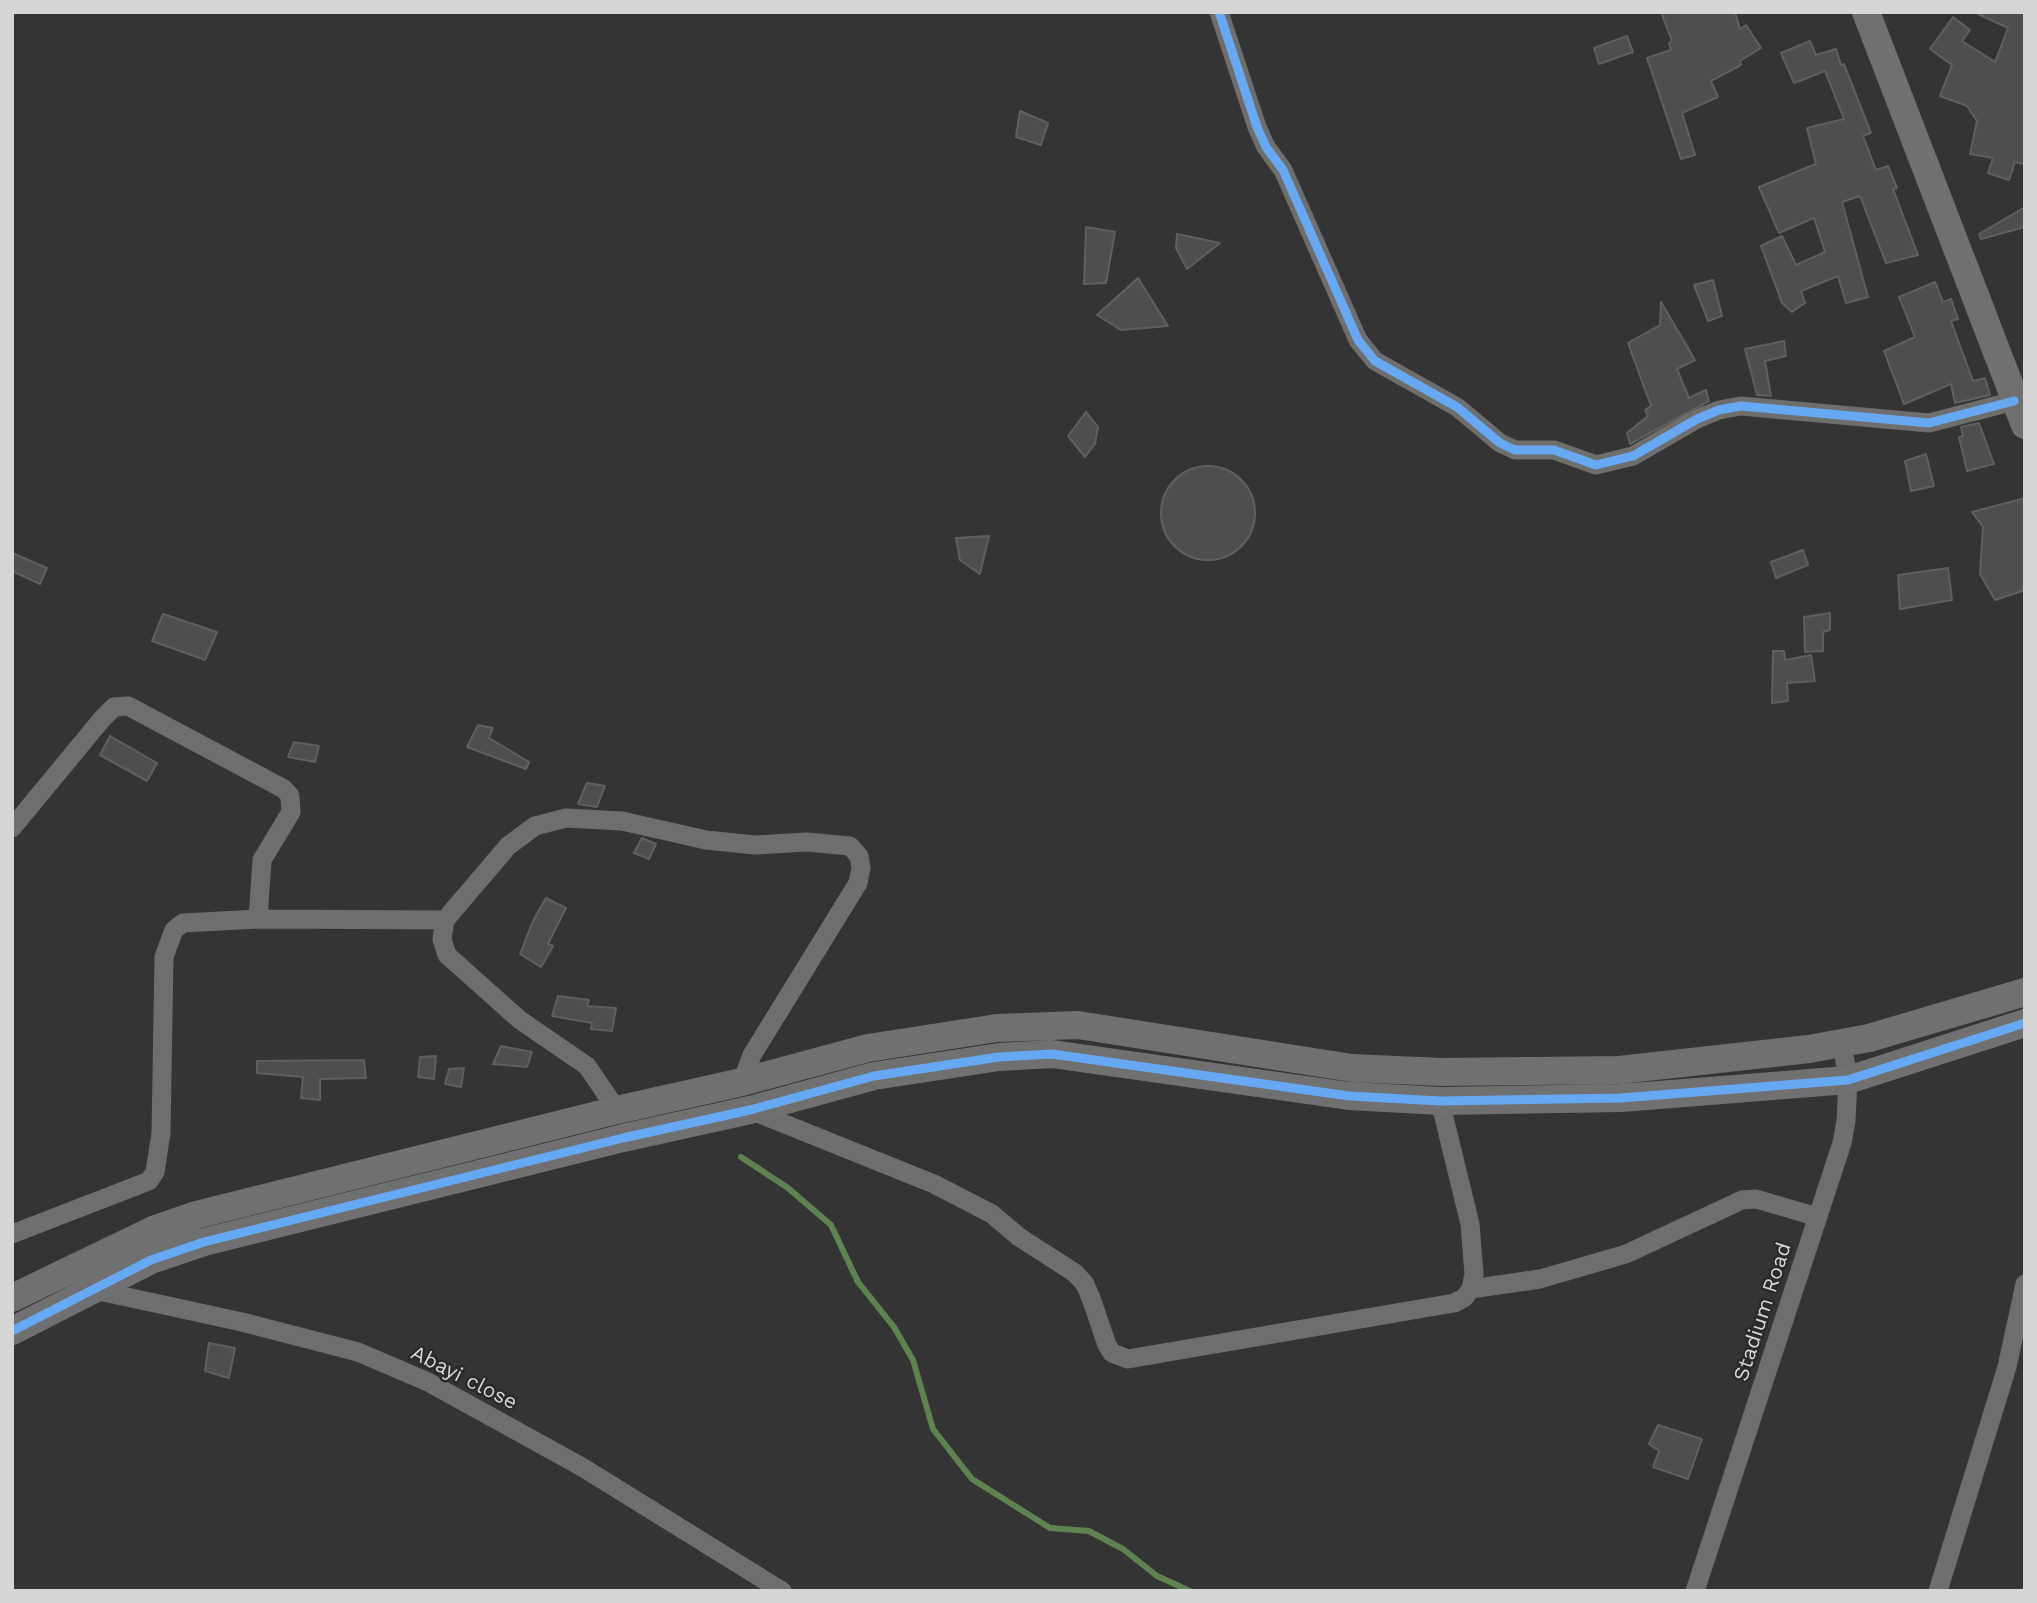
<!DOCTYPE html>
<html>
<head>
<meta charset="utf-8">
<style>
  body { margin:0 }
  #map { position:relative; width:2037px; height:1603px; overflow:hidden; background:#343434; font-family:"Work Sans",sans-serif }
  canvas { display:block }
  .frame { position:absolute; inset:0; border:14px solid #d6d7d5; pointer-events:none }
</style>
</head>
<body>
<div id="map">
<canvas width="2037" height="1603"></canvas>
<div class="frame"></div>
</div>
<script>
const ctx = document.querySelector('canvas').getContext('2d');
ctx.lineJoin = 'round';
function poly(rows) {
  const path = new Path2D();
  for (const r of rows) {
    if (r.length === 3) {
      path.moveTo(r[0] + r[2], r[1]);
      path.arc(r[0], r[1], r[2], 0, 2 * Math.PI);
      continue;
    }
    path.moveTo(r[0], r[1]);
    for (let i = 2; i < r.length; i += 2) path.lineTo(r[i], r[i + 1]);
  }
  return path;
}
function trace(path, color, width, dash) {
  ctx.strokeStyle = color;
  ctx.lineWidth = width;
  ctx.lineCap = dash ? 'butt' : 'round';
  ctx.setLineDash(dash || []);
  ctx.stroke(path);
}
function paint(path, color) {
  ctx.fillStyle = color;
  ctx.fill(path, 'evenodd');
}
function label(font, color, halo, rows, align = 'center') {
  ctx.font = font + ' "Work Sans",sans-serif';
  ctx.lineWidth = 5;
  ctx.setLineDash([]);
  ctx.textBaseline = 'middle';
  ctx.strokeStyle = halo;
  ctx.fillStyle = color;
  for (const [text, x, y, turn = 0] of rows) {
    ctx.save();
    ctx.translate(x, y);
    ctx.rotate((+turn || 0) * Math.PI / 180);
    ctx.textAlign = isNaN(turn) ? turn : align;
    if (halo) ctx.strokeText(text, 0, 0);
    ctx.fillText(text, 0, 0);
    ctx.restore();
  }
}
trace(poly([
  [741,1157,788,1188,831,1225,858,1282,894,1327,913,1360,933,1429,972,1479,1050,1528,1089,1531,1123,1549,1157,1576,1190,1591]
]), '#5f8251', 6);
const building = poly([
  [1661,12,1735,12,1740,29,1746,25,1761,48,1740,61,1741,65,1711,81,1718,97,1682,113,1695,155,1681,159,1647,58,1671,50,1669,43,1672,41,1661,12],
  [1974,12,2025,12,2025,153,2023,164,2015,162,2009,180,1988,173,1993,158,1970,154,1977,121,1967,106,1940,96,1952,65,1930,49,1953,17,1970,30,1962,41,1995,62,2008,28,1974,12],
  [1627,36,1633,52,1599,64,1594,48,1627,36],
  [1810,41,1816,55,1836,49,1841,65,1844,64,1871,133,1863,136,1876,170,1888,166,1897,188,1893,189,1918,255,1886,263,1860,196,1842,202,1868,297,1846,303,1838,276,1801,291,1805,303,1792,312,1782,303,1761,246,1782,236,1796,265,1825,252,1814,218,1779,233,1759,187,1816,164,1807,128,1844,119,1825,71,1794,83,1781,53,1810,41],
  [1020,111,1048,123,1041,145,1016,137,1020,111],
  [2025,207,2025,227,1981,239,1979,234,2025,207],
  [1086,227,1115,232,1106,283,1084,284,1086,227],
  [1177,234,1220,243,1187,269,1176,248,1177,234],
  [1138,278,1168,326,1121,330,1097,315,1138,278],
  [1713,280,1722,316,1708,321,1694,285,1713,280],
  [1935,282,1943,302,1951,299,1958,319,1951,321,1973,381,1985,378,1990,395,1955,403,1951,384,1904,404,1884,351,1915,337,1899,297,1935,282],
  [1661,302,1695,360,1677,369,1689,398,1706,390,1709,401,1630,444,1627,433,1648,416,1645,410,1651,406,1628,343,1660,325,1661,302],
  [1784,341,1786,356,1765,361,1771,396,1757,395,1745,349,1784,341],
  [1086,412,1098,427,1095,444,1085,457,1068,436,1086,412],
  [1979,423,1994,464,1967,471,1959,437,1963,436,1961,427,1979,423],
  [1926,454,1934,486,1911,491,1905,461,1926,454],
  [1208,513,47],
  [2025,498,2025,590,1995,600,1980,574,1983,527,1972,512,2025,498],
  [989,536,980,574,960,560,956,538,989,536],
  [1803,550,1808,565,1776,578,1771,562,1803,550],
  [12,553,47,568,40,584,12,571,12,553],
  [1948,568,1952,600,1900,609,1898,575,1948,568],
  [1830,613,1830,630,1823,632,1823,651,1805,652,1804,617,1830,613],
  [163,614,217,632,205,660,152,641,163,614],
  [1773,651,1784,651,1785,660,1811,655,1815,681,1787,683,1788,701,1772,703,1773,651],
  [478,725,493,728,489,738,529,762,526,769,467,747,478,725],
  [110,736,157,763,147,781,100,755,110,736],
  [294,742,319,746,315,762,288,757,294,742],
  [587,783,605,786,597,807,578,804,587,783],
  [642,838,656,844,649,859,634,853,642,838],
  [546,898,566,908,548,944,553,946,541,967,520,954,533,921,546,898],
  [558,996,589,1000,587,1006,616,1008,612,1031,591,1029,592,1023,552,1016,558,996],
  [501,1046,532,1052,527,1067,493,1064,501,1046],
  [436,1056,434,1079,418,1077,420,1057,436,1056],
  [364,1060,366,1078,320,1079,320,1100,301,1098,303,1077,257,1073,257,1061,364,1060],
  [464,1068,461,1087,445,1084,449,1069,464,1068],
  [209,1343,235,1348,229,1378,205,1371,209,1343],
  [1658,1425,1702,1439,1688,1479,1653,1467,1659,1451,1649,1444,1658,1425]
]);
paint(building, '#4e4e4e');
trace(building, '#5f5f5f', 2);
trace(poly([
  [1219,12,1257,127,1266,147,1283,170,1358,340,1375,361,1457,407,1500,443,1515,450,1554,450,1596,465,1633,456,1697,419,1719,410,1741,406,1929,423,2014,401],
  [12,828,102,719,114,707,128,706,284,789,290,796,291,812,262,860,258,919],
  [617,1110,587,1066,520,1020,447,955,442,939,445,920,508,846,535,826,566,818,622,821,706,840,755,845,807,842,850,846,859,856,861,868,858,883,752,1055,742,1082],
  [750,1110,934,1184,992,1214,1019,1237,1075,1273,1085,1284,1092,1301,1107,1345,1112,1353,1128,1359,1454,1303,1464,1298,1471,1289,1474,1274,1470,1224,1440,1101],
  [12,1234,149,1181,155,1172,161,1133,164,957,174,930,183,923,258,919,445,920],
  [90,1289,242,1322,358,1352,428,1382,582,1467,782,1591],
  [1471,1289,1540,1279,1626,1254,1742,1200,1756,1199,1818,1217],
  [1695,1591,1842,1143,1846,1121,1848,1080,1842,1043],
  [1938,1591,2007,1367,2025,1284]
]), '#6e6e6d', 19);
trace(poly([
  [1866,12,2025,425],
  [12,1298,153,1230,196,1215,617,1110,742,1082,868,1048,997,1028,1078,1025,1352,1068,1441,1072,1619,1070,1809,1049,1869,1038,2025,992],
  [12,1331,151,1260,204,1242,623,1138,750,1110,874,1076,999,1057,1052,1054,1349,1096,1440,1101,1621,1098,1848,1080,2025,1023]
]), '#707070', 28);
trace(poly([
  [1219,12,1257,127,1266,147,1283,170,1358,340,1375,361,1457,407,1500,443,1515,450,1554,450,1596,465,1633,456,1697,419,1719,410,1741,406,1929,423,2014,401],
  [12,1331,151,1260,204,1242,623,1138,750,1110,874,1076,999,1057,1052,1054,1349,1096,1440,1101,1621,1098,1848,1080,2025,1023]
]), '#66a8f1', 9);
label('21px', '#d6d7d5', '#2a2b29', [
  ["Stadium Road",1763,1312,-72],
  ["Abayi close",464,1378,27]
]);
</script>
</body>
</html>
